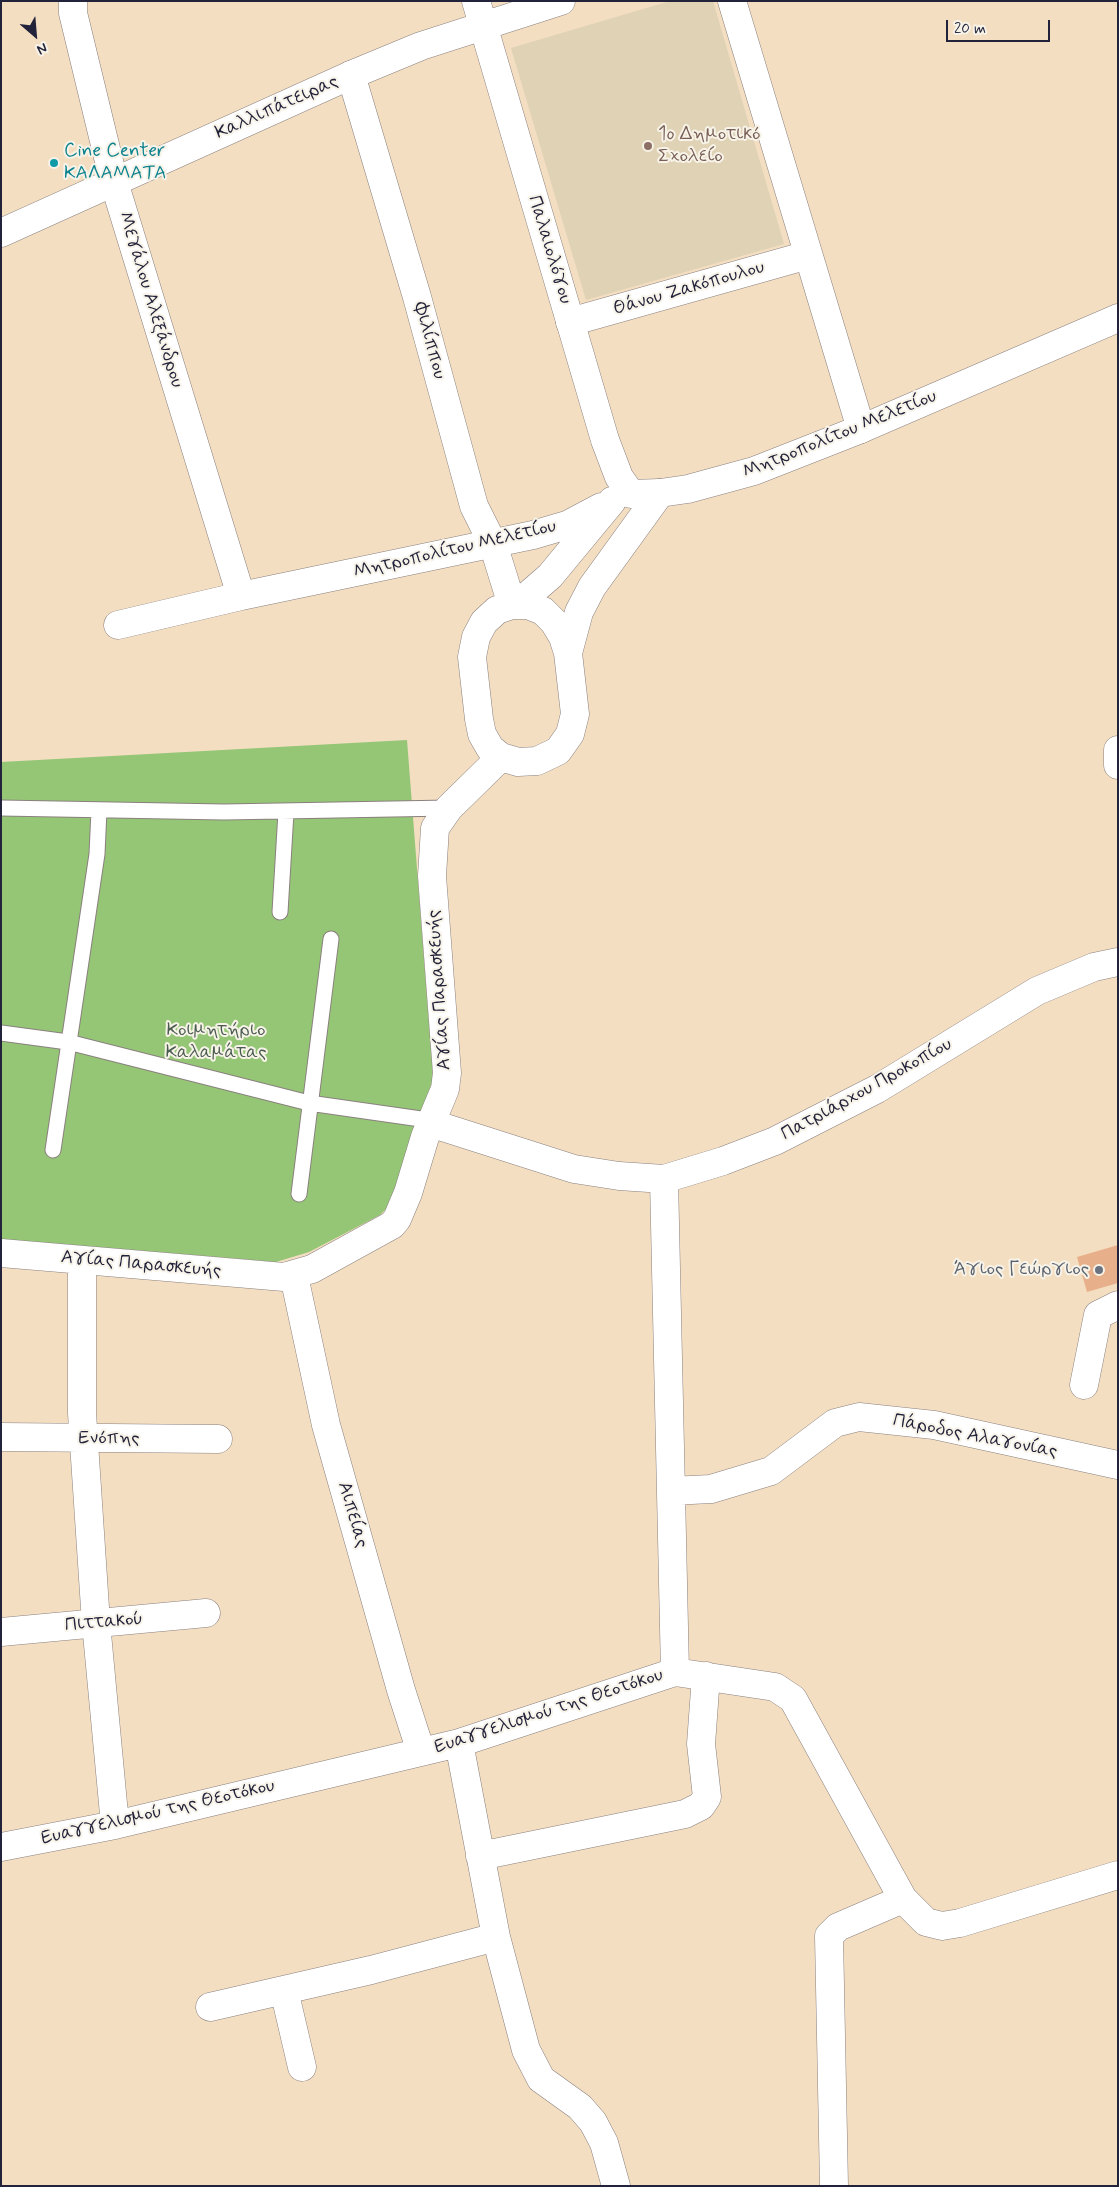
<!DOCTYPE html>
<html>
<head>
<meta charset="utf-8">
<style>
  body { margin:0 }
  #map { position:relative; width:1119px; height:2187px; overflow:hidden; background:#f3dec2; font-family:Mynerve,sans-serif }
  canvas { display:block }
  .frame { position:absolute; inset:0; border:2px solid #22223b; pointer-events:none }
  .north { position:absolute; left:10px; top:10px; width:50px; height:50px; -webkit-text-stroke:4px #f7f3e8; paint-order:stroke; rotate:153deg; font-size:14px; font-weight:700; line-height:20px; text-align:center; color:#22223b }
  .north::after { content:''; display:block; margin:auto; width:18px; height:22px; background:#22223b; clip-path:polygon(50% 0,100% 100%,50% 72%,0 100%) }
  .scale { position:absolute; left:946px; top:20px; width:104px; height:22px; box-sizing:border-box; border:2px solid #22223b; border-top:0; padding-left:6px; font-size:15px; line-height:18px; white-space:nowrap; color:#22223b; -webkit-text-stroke:4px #f7f3e8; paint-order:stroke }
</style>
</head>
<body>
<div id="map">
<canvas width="1119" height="2187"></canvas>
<div class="frame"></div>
<div class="north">N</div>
<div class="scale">20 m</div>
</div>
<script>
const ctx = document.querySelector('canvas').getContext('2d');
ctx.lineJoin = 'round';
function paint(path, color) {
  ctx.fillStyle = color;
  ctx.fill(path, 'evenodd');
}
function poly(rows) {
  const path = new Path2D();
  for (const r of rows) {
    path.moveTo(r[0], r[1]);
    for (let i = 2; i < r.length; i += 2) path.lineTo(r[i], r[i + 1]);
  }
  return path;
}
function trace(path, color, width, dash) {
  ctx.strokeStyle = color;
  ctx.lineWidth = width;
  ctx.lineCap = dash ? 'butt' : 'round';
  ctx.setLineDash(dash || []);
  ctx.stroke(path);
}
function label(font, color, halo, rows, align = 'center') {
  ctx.font = font + ' Mynerve,sans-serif';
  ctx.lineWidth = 4;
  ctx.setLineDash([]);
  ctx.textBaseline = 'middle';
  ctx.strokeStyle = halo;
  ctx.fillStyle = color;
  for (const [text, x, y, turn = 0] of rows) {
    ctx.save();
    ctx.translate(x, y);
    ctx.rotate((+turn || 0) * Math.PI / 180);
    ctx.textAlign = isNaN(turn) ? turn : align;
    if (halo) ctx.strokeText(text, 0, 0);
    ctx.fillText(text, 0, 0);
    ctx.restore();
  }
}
paint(poly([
  [670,1,713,1,784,244,586,300,511,48]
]), '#e0d2b5');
paint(poly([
  [407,740,433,1075,431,1094,389,1206,380,1215,309,1252,276,1262,1,1239,1,762]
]), '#94c676');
paint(poly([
  [1118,1245,1118,1283,1087,1292,1077,1257]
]), '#e8b08a');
const lane = poly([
  [1,808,224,812,449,808],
  [280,912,286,812],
  [1,1033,68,1042,309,1103,421,1119,430,1123],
  [53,1150,97,854,99,810],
  [299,1194,331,939]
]);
const street = poly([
  [73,1,73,13,114,182,241,596],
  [732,1,861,429],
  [351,75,417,297,474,506,493,544,512,605,527,596,550,576,612,501],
  [570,322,808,255],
  [512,605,528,605,543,611,554,622,563,637,568,653,575,714,570,734,558,751,537,761,518,762,501,757,490,748,482,734,479,719,472,657,476,637,484,622,497,610,512,605],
  [118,625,241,596,533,535,567,525,601,507],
  [568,653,579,612,592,587,660,493],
  [1118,750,1118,765],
  [430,1123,574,1169,619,1176,664,1179,723,1161,775,1141,877,1089,1037,991,1094,967,1118,962],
  [664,1179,675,1672],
  [1,1253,284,1277,312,1269,392,1225,397,1219,408,1193,425,1137,445,1089,447,1073,432,876,435,828,449,808,501,757],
  [82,1260,82,1413,96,1623,115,1825],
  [294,1276,326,1425,401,1690,421,1752],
  [1084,1385,1098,1315,1118,1305],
  [1,1437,218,1439],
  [671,1491,711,1489,771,1471,835,1423,859,1417,934,1425,1118,1465],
  [1,1632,206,1613],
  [459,1743,496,1937,526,2050,541,2079,580,2107,593,2122,604,2143,616,2186],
  [1,1847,115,1825,459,1743,675,1672,775,1687,793,1699,903,1899,926,1922,942,1926,960,1923,1118,1875],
  [480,1856,685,1814,701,1806,707,1797,701,1744,706,1676],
  [284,1990,302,2067],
  [210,2007,371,1970,496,1937],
  [834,2186,829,1936,838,1927,903,1899]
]);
const secondary = poly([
  [476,1,605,440,619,477,631,494,660,493,688,489,754,471,861,429,1118,318],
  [1,233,351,75,421,46,561,1]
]);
trace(lane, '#8a807e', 17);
trace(street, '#8a807e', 29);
trace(secondary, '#8a807e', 29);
trace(lane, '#fff', 15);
trace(street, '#fff', 28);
trace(secondary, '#fff', 28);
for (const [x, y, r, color] of [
  [648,146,5,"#8d6e63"],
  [54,163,5,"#0f9aa8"],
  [1099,1270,5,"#6b7280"]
]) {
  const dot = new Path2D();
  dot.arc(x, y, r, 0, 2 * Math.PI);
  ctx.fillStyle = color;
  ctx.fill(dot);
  trace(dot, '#f7f3e8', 2);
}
label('19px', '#22223b', '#f7f3e8', [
  ["Καλλιπάτειρας",277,108,-24],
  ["Παλαιολόγου",549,250,73],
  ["Θάνου Ζακόπουλου",689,289,-16],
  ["Μεγάλου Αλεξάνδρου",150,300,73],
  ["Φιλίππου",429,341,75],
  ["Μητροπολίτου Μελετίου",840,435,-22],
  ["Μητροπολίτου Μελετίου",455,550,-13],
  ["Αγίας Παρασκευής",440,990,-94],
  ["Πατριάρχου Προκοπίου",867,1090,-29],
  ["Αγίας Παρασκευής",141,1265,5],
  ["Πάροδος Αλαγονίας",975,1437,11],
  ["Ενόπης",109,1439],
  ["Αιπείας",352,1515,74],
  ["Πιττακού",104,1623,-5],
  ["Ευαγγελισμού της Θεοτόκου",549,1712,-18],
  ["Ευαγγελισμού της Θεοτόκου",158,1813,-13]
]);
label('19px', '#785e54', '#f7f3e8', [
  ["1o Δημοτικό",658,135],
  ["Σχολείο",658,157]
], 'left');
label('19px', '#0d838f', '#f7f3e8', [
  ["Cine Center",64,152],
  ["ΚΑΛΑΜΑΤΑ",64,174]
], 'left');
label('19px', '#4a5b50', '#f7f3e8', [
  ["Κοιμητήριο",216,1031],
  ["Καλαμάτας",216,1053]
]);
label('19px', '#5b616d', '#f7f3e8', [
  ["Άγιος Γεώργιος",1089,1270]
], 'right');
</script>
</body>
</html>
